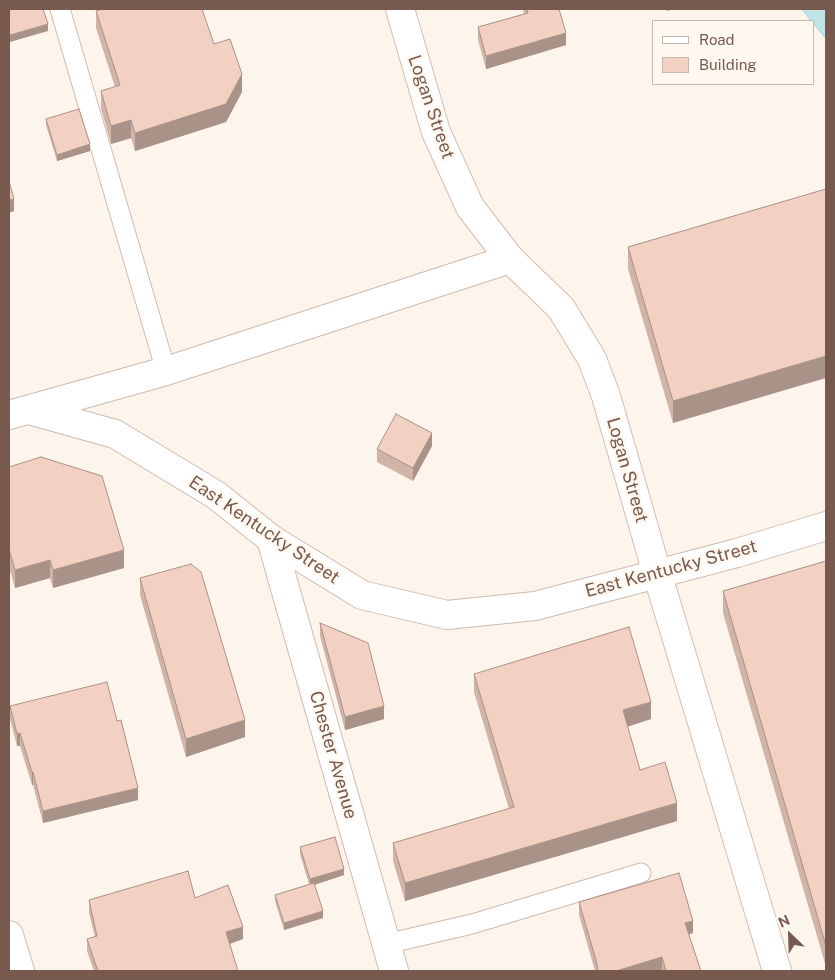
<!DOCTYPE html>
<html>
<head>
<meta charset="utf-8">
<style>
  body { margin:0 }
  #map { position:relative; width:835px; height:980px; overflow:hidden; background:#fdf4eb; font-family:"Public Sans",sans-serif }
  canvas { display:block }
  .frame { position:absolute; inset:0; border:10px solid #78594d; pointer-events:none }
  .legend { position:absolute; left:652px; top:20px; width:162px; height:65px; box-sizing:border-box; background:#fff8f1; border:1px solid #c9b8af; margin:0; padding:6px 9px; list-style:none; font-size:15px; color:#78594d }
  .legend li { display:flex; align-items:center; gap:10px; height:25px }
  .legend b { width:25px; border:1px solid #c9b8af }
  .north { position:absolute; left:765px; top:910px; width:50px; height:50px; -webkit-text-stroke:4px #fff8f1; paint-order:stroke; rotate:336deg; font-size:14px; font-weight:700; line-height:20px; text-align:center; color:#78594d }
  .north::after { content:''; display:block; margin:auto; width:18px; height:22px; background:#78594d; clip-path:polygon(50% 0,100% 100%,50% 72%,0 100%) }
</style>
</head>
<body>
<div id="map">
<canvas width="835" height="980"></canvas>
<div class="frame"></div>
<ul class="legend">
<li><b style="height:6px;background:#fff"></b>Road</li>
<li><b style="height:14px;background:#f2d1c2"></b>Building</li>
</ul>
<div class="north">N</div>
</div>
<script>
const ctx = document.querySelector('canvas').getContext('2d');
ctx.lineJoin = 'round';
function paint(path, color) {
  ctx.fillStyle = color;
  ctx.fill(path, 'evenodd');
}
function poly(rows) {
  const path = new Path2D();
  for (const r of rows) {
    path.moveTo(r[0], r[1]);
    for (let i = 2; i < r.length; i += 2) path.lineTo(r[i], r[i + 1]);
  }
  return path;
}
function trace(path, color, width, dash) {
  ctx.strokeStyle = color;
  ctx.lineWidth = width;
  ctx.lineCap = dash ? 'butt' : 'round';
  ctx.setLineDash(dash || []);
  ctx.stroke(path);
}
function label(font, color, halo, rows, align = 'center') {
  ctx.font = font + ' "Public Sans",sans-serif';
  ctx.lineWidth = 5;
  ctx.setLineDash([]);
  ctx.textBaseline = 'middle';
  ctx.strokeStyle = halo;
  ctx.fillStyle = color;
  for (const [text, x, y, turn = 0] of rows) {
    ctx.save();
    ctx.translate(x, y);
    ctx.rotate((+turn || 0) * Math.PI / 180);
    ctx.textAlign = isNaN(turn) ? turn : align;
    if (halo) ctx.strokeText(text, 0, 0);
    ctx.fillText(text, 0, 0);
    ctx.restore();
  }
}
const water = poly([
  [802,9,826,9,826,39,814,24,814,21,811,21,802,9]
]);
paint(water, '#bee4e7');
trace(water, '#a4d5d9', 1);
const service = poly([
  [60,9,166,371],
  [386,944,472,924,641,873]
]);
const minor = poly([
  [271,539,394,971]
]);
const tertiary = poly([
  [29,410,115,434,216,495,271,539,362,595,447,615,535,606,737,553,826,526],
  [9,415,166,371,510,259]
]);
const secondary = poly([
  [400,9,436,132,470,207,510,259,561,308,592,359,606,396,657,573,777,971],
  [9,935,20,971]
]);
trace(service, '#cfbbaf', 21);
trace(minor, '#cfbbaf', 30);
trace(tertiary, '#cfbbaf', 30);
trace(secondary, '#d5bdaf', 30);
trace(service, '#fff', 19);
trace(minor, '#fff', 28);
trace(tertiary, '#fff', 28);
trace(secondary, '#fff', 28);
paint(poly([
  [523,9,559,9,566,45,486,69,478,40,478,27,524,14],
  [96,11,214,44,242,92,226,122,135,151,131,138,111,144,101,109,101,91,115,87,96,28],
  [46,119,90,151,57,161,46,125],
  [826,189,673,423,628,269,628,247],
  [432,446,413,481,377,462,377,449],
  [9,467,124,568,53,588,50,578,15,588,9,567],
  [826,561,826,967,723,613,723,591],
  [140,578,245,737,186,757,140,595],
  [320,623,384,719,345,730,320,636],
  [474,674,651,719,627,727,640,770,677,821,405,901,393,861,393,843,509,809,474,692],
  [10,706,138,800,43,823,33,785,32,785,20,746,17,746,10,719],
  [300,847,344,875,315,885,323,918,284,930,275,901,275,895,309,884,300,854],
  [195,898,243,939,230,944,238,971,94,971,87,951,87,939,95,937,89,913,89,900],
  [579,902,693,933,688,935,701,971,662,971,662,970,658,971,595,971,579,915]
]), '#d0b4a7');
paint(poly([
  [667,9,674,9,667,11],
  [48,24,48,31,10,42,10,35],
  [566,33,566,45,486,69,486,56],
  [242,74,242,92,226,122,135,151,135,133],
  [131,120,131,138,111,144,111,126],
  [90,144,90,151,57,161,57,155],
  [14,199,14,211,9,213,9,200],
  [826,356,826,378,673,423,673,401],
  [432,433,432,446,413,481,413,468],
  [124,550,124,568,53,588,53,570],
  [50,560,50,578,15,588,15,570],
  [651,702,651,719,623,728,623,710],
  [384,706,384,719,345,730,345,717],
  [245,720,245,737,186,757,186,739],
  [20,733,20,746,17,746,17,734],
  [32,772,33,772,33,785,32,785],
  [138,788,138,800,43,823,43,811],
  [677,803,677,821,405,901,405,883],
  [344,869,344,875,310,886,310,879],
  [323,911,323,918,284,930,284,923],
  [693,921,693,933,685,936,685,923],
  [243,927,243,939,226,945,226,932],
  [662,957,662,970,658,971,616,971]
]), '#a99288');
const building = poly([
  [9,9,43,9,48,24,10,35,9,32,9,9],
  [102,9,202,9,214,44,230,39,242,74,226,104,135,133,131,120,111,126,101,91,120,85,96,11,102,9],
  [527,9,559,9,566,33,486,56,478,27,528,13,527,9],
  [79,109,90,144,57,155,46,119,79,109],
  [9,181,14,199,9,200,9,181],
  [826,189,826,356,673,401,628,247,826,189],
  [396,414,432,433,413,468,377,449,396,414],
  [41,457,102,476,124,550,53,570,50,560,15,570,9,549,9,467,41,457],
  [826,561,826,946,723,591,826,561],
  [191,564,201,572,245,720,186,739,140,578,191,564],
  [320,623,368,643,384,706,345,717,320,623],
  [629,627,651,702,623,710,640,770,665,762,677,803,405,883,393,843,514,807,474,674,629,627],
  [107,682,117,721,121,720,138,788,43,811,33,772,32,772,20,733,17,734,10,706,107,682],
  [335,837,344,869,310,879,300,847,335,837],
  [188,871,195,898,228,885,243,927,226,932,238,971,98,971,87,939,97,936,89,900,188,871],
  [679,873,693,921,685,923,701,971,666,971,662,957,616,971,598,971,596,960,579,902,679,873],
  [314,883,323,911,284,923,275,895,314,883]
]);
paint(building, '#f2d1c2');
trace(building, '#a99288', 1);
label('18px', '#78594d', '#fff8f1', [
  ["Logan Street",431,107,71],
  ["Logan Street",627,470,74],
  ["East Kentucky Street",264,530,34],
  ["East Kentucky Street",671,569,-15],
  ["Chester Avenue",333,755,74]
]);
</script>
</body>
</html>
